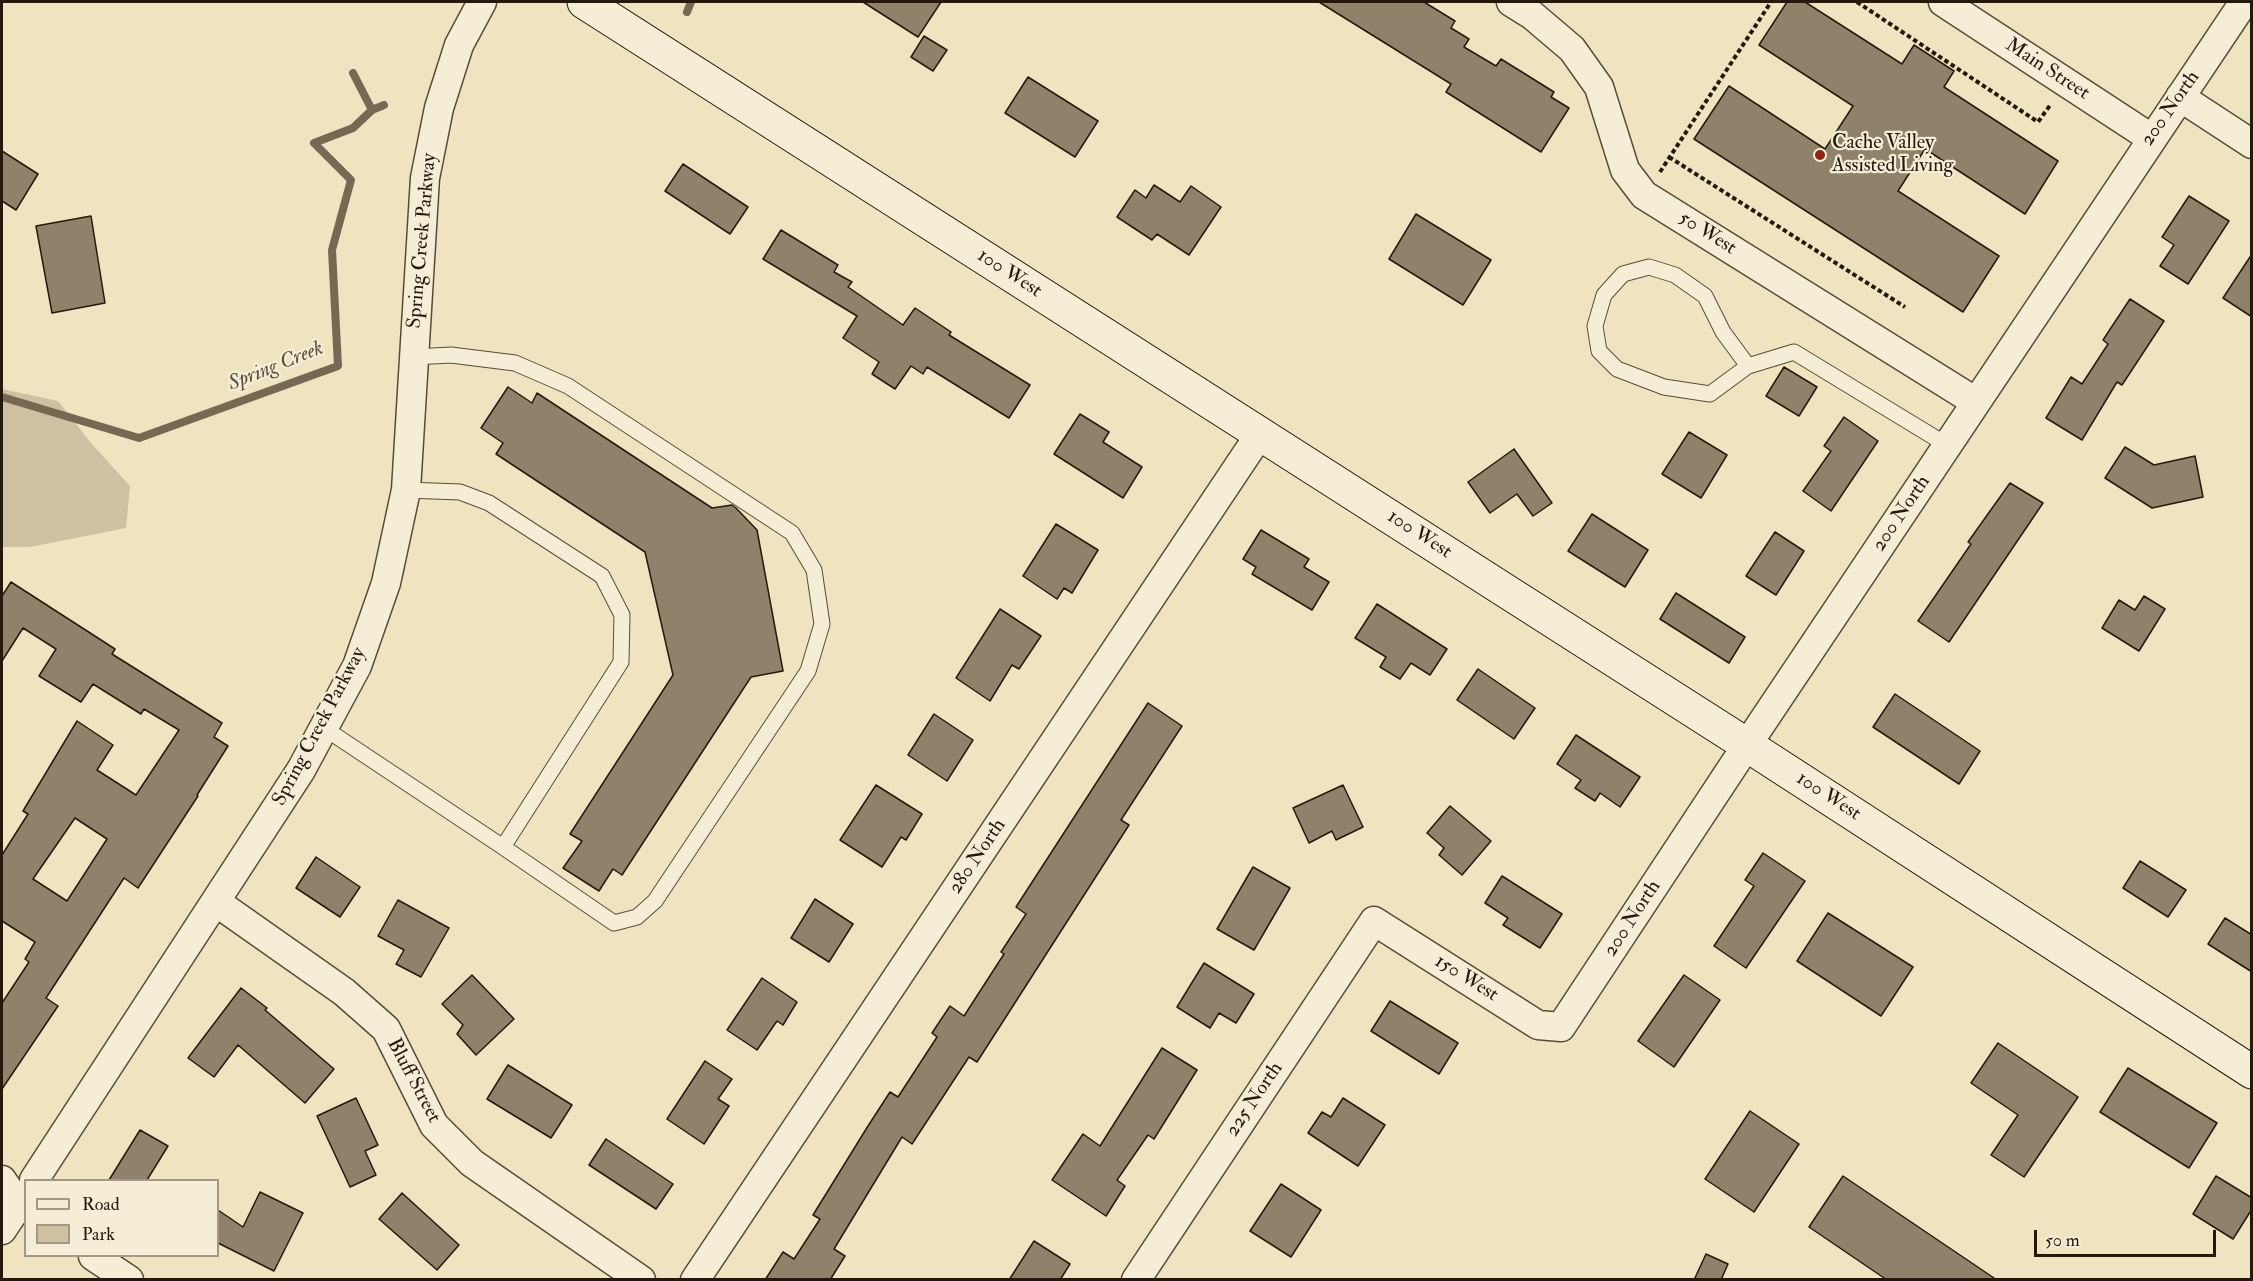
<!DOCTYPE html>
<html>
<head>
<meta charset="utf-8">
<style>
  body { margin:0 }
  #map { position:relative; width:2253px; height:1281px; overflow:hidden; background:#efe4c0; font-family:"IM FELL Double Pica",serif }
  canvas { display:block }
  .frame { position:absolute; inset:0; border:3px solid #25190c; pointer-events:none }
  .legend { position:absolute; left:24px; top:1179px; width:195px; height:78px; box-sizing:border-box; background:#f5edd6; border:2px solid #a29885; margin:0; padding:8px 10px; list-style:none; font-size:18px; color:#25190c }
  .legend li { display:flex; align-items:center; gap:12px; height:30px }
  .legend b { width:30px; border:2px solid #a29885 }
  .scale { position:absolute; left:2034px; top:1230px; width:182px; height:27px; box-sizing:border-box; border:3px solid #25190c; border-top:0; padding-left:8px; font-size:18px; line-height:21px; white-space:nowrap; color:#25190c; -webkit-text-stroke:4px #f5edd6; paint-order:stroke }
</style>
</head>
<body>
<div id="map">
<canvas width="2253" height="1281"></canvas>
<div class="frame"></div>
<ul class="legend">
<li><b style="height:8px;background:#f5edd6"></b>Road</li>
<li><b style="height:16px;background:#cdc1a1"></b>Park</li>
</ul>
<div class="scale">50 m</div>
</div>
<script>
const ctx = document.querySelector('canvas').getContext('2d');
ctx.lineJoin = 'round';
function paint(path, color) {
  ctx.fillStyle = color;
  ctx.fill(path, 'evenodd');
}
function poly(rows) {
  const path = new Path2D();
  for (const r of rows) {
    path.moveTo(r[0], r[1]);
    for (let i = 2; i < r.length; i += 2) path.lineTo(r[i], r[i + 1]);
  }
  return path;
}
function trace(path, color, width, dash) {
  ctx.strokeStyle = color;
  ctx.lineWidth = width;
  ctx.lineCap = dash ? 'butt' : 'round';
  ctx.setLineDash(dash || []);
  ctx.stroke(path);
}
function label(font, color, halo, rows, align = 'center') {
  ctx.font = font + ' "IM FELL Double Pica",serif';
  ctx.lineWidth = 4.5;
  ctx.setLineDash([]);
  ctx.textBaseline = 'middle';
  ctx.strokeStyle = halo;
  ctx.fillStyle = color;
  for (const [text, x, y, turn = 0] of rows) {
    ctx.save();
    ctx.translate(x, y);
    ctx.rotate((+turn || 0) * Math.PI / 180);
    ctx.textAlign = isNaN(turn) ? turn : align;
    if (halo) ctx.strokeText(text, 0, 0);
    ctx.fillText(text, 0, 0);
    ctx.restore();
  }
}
paint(poly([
  [2,389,58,401,91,443,130,486,126,528,30,547,2,547]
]), '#cdc1a1');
trace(poly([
  [687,12,691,2],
  [372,110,384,105],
  [2,397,139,438,338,366,332,250,351,180,314,143,353,128,372,110,353,73]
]), '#756953', 8);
const building = poly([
  [863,2,941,2,918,37,863,2],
  [1319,2,1424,2,1455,21,1451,28,1469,39,1464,47,1496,66,1501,59,1554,92,1551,97,1569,108,1541,152,1446,92,1451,84,1319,2],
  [1787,2,1805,2,1902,64,1914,45,1954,71,1944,87,2058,161,2025,214,1925,149,1898,191,1999,256,1963,312,1694,139,1729,86,1825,149,1853,106,1759,45,1787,2],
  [924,36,947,50,933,71,911,57,924,36],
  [1028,77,1098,121,1075,157,1005,113,1028,77],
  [2,151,38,174,16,210,2,201,2,151],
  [683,164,748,207,730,234,665,191,683,164],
  [1154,185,1180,202,1191,186,1221,207,1189,255,1157,234,1152,240,1117,217,1135,190,1146,198,1154,185],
  [2189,196,2229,221,2188,284,2160,266,2174,245,2162,237,2189,196],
  [1416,214,1491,260,1463,305,1389,259,1416,214],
  [91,216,105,303,52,313,36,226,91,216],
  [781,230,838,265,834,272,852,282,848,287,903,325,915,308,951,332,949,335,1030,385,1009,418,927,367,923,374,911,366,895,389,872,374,879,362,843,338,857,316,763,259,781,230],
  [2252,254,2252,317,2223,298,2252,254],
  [2130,299,2164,321,2122,385,2117,382,2082,440,2046,418,2071,377,2082,384,2108,344,2103,340,2130,299],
  [1784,367,1817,387,1799,416,1766,396,1784,367],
  [508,387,532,403,537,393,712,508,732,505,736,508,757,530,783,671,751,677,622,875,613,869,599,891,563,868,582,841,570,834,673,675,645,552,496,454,503,443,481,428,508,387],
  [1080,414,1109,432,1103,442,1142,467,1123,498,1054,454,1080,414],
  [1844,417,1878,441,1831,511,1803,491,1831,451,1824,446,1844,417],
  [1689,432,1727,455,1701,498,1662,474,1689,432],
  [2125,447,2154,465,2195,456,2203,497,2152,508,2105,478,2125,447],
  [1514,449,1552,503,1533,516,1517,494,1490,513,1468,482,1514,449],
  [2010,483,2043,503,1949,642,1918,621,1971,544,1968,542,2010,483],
  [1592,514,1648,550,1625,587,1568,551,1592,514],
  [1056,524,1098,550,1072,593,1064,588,1057,599,1023,576,1056,524],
  [1261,530,1309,559,1304,567,1329,582,1312,610,1252,574,1256,567,1243,559,1261,530],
  [1775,532,1804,551,1776,595,1746,576,1775,532],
  [11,582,115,649,112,654,222,723,214,737,228,746,197,795,198,796,138,888,124,878,46,998,58,1006,2,1089,2,1003,29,962,25,959,35,942,2,921,2,855,28,814,23,811,77,721,113,745,97,770,136,795,179,730,144,709,141,714,93,684,81,702,39,676,56,649,23,628,2,661,2,596,11,582],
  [75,818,107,839,67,901,33,879,75,818],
  [1676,593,1745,637,1729,663,1660,619,1676,593],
  [2144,596,2165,609,2139,651,2102,628,2119,600,2135,610,2144,596],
  [1377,604,1447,649,1430,675,1411,663,1400,679,1380,667,1386,657,1355,638,1377,604],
  [1000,609,1041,636,1019,669,1012,665,990,701,956,678,1000,609],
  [1478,669,1535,708,1514,739,1457,700,1478,669],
  [1895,694,1980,751,1959,784,1873,727,1895,694],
  [1148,703,1182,726,1121,820,1129,825,977,1062,969,1057,912,1144,902,1137,834,1249,845,1256,830,1280,765,1280,783,1252,794,1259,820,1219,813,1215,868,1126,890,1092,898,1097,937,1037,932,1033,950,1006,964,1016,1004,954,1001,952,1026,914,1016,907,1148,703],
  [934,714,973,740,947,781,908,755,934,714],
  [1576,735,1640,777,1620,807,1600,793,1595,801,1575,788,1581,780,1557,764,1576,735],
  [876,785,922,814,906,840,901,837,882,867,840,840,876,785],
  [1343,785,1363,827,1336,840,1332,831,1309,843,1293,808,1343,785],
  [1450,806,1491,841,1462,875,1439,855,1444,848,1427,833,1450,806],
  [1763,853,1805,881,1746,968,1714,946,1754,886,1745,880,1763,853],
  [316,857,360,887,340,917,296,888,316,857],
  [2140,861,2186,890,2168,917,2123,888,2140,861],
  [1253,867,1290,888,1254,950,1217,929,1253,867],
  [1502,876,1562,914,1540,948,1503,925,1508,918,1485,903,1502,876],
  [815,899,853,924,829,962,791,938,815,899],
  [398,900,449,928,421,977,396,964,404,950,378,936,398,900],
  [1828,913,1913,967,1881,1016,1797,961,1828,913],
  [2225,918,2252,935,2252,972,2208,944,2225,918],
  [1204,963,1254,994,1236,1023,1219,1013,1210,1028,1177,1007,1204,963],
  [472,975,514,1019,476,1055,457,1034,463,1025,442,1004,472,975],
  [1684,975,1720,1000,1674,1067,1638,1041,1684,975],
  [762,978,797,1002,783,1025,777,1021,757,1050,727,1030,762,978],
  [241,988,267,1008,265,1010,334,1069,305,1103,238,1045,214,1077,188,1058,241,988],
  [1390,1001,1458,1043,1439,1074,1371,1031,1390,1001],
  [1998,1043,2078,1097,2024,1177,1991,1155,2018,1115,1971,1083,1998,1043],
  [1162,1048,1197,1070,1154,1139,1148,1135,1117,1180,1125,1186,1106,1216,1052,1180,1083,1134,1100,1146,1162,1048],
  [705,1061,732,1079,718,1099,729,1106,704,1144,667,1119,705,1061],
  [508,1065,572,1105,551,1138,487,1099,508,1065],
  [2128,1068,2217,1123,2189,1168,2100,1112,2128,1068],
  [356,1098,378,1145,365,1151,376,1175,350,1187,317,1116,356,1098],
  [1343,1098,1385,1125,1358,1166,1308,1133,1322,1112,1331,1117,1343,1098],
  [1750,1111,1799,1144,1754,1212,1705,1179,1750,1111],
  [140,1130,168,1146,147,1180,109,1180,140,1130],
  [606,1139,673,1184,656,1209,589,1165,606,1139],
  [1843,1176,1997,1280,1887,1280,1809,1227,1843,1176],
  [2216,1176,2252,1198,2252,1209,2233,1239,2193,1214,2216,1176],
  [1281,1184,1321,1210,1291,1257,1250,1231,1281,1184],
  [260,1192,303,1213,274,1271,218,1243,218,1210,243,1227,260,1192],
  [402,1193,459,1245,437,1270,379,1219,402,1193],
  [1034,1241,1070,1264,1060,1280,1009,1280,1034,1241],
  [1706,1254,1728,1264,1721,1280,1694,1280,1706,1254]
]);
paint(building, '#8e836a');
trace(building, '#25190c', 1.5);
const lane = poly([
  [413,357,451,355,515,363,568,386,792,533,814,570,822,624,808,671,655,901,637,917,614,923,503,847],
  [1748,366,1723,332,1705,296,1675,275,1649,267,1623,274,1604,295,1595,326,1599,351,1617,369,1664,387,1710,394,1748,366,1794,352,1947,445],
  [324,728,503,847,621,662,622,615,602,576,489,503,460,492,406,490]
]);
const street = poly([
  [1511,2,1532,15,1572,49,1599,87,1625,170,1644,195,1976,402],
  [1943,2,2151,138],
  [2180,97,2252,144],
  [216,902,344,992,386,1029,434,1125,472,1163,641,1280],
  [2,1180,19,1205,26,1209],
  [34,1180,301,770,357,666,386,583,406,490,425,178,439,108,459,45,482,2],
  [2,1230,26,1194],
  [93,1256,129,1280],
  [695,1280,1260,434],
  [1136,1280,1374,921,1538,1025,1561,1027,1747,745,2244,2]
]);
const secondary = poly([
  [584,2,1747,745,2252,1072]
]);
trace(lane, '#584c39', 17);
trace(street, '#584c39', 31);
trace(secondary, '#25190c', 35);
trace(poly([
  [1857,2,2038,122,2051,104],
  [1669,157,1905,307],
  [1660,172,1771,2]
]), '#25190c', 4, [4.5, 3]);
trace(lane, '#f5edd6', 15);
trace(street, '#f5edd6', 28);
trace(secondary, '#f5edd6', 33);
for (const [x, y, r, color] of [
  [1820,155,6,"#8f2418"]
]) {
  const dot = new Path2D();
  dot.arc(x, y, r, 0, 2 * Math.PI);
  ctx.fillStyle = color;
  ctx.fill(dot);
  trace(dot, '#f5edd6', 2);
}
label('20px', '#25190c', '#f5edd6', [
  ["Main Street",2047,70,33],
  ["200 North",2171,109,-55],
  ["50 West",1707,234,32],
  ["Spring Creek Parkway",423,241,-85],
  ["100 West",1009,274,33],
  ["200 North",1902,514,-56],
  ["100 West",1419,535,33],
  ["Spring Creek Parkway",320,727,-62],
  ["100 West",1828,797,33],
  ["280 North",978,857,-56],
  ["200 North",1633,919,-57],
  ["150 West",1466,979,32],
  ["Bluff Street",413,1081,62],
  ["225 North",1255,1100,-56]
]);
label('20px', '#25190c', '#f5edd6', [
  ["Cache Valley",1832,144],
  ["Assisted Living",1832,167]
], 'left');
label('italic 21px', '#5a4f3c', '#f5edd6', [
  ["Spring Creek",276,367,-22]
]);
</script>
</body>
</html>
